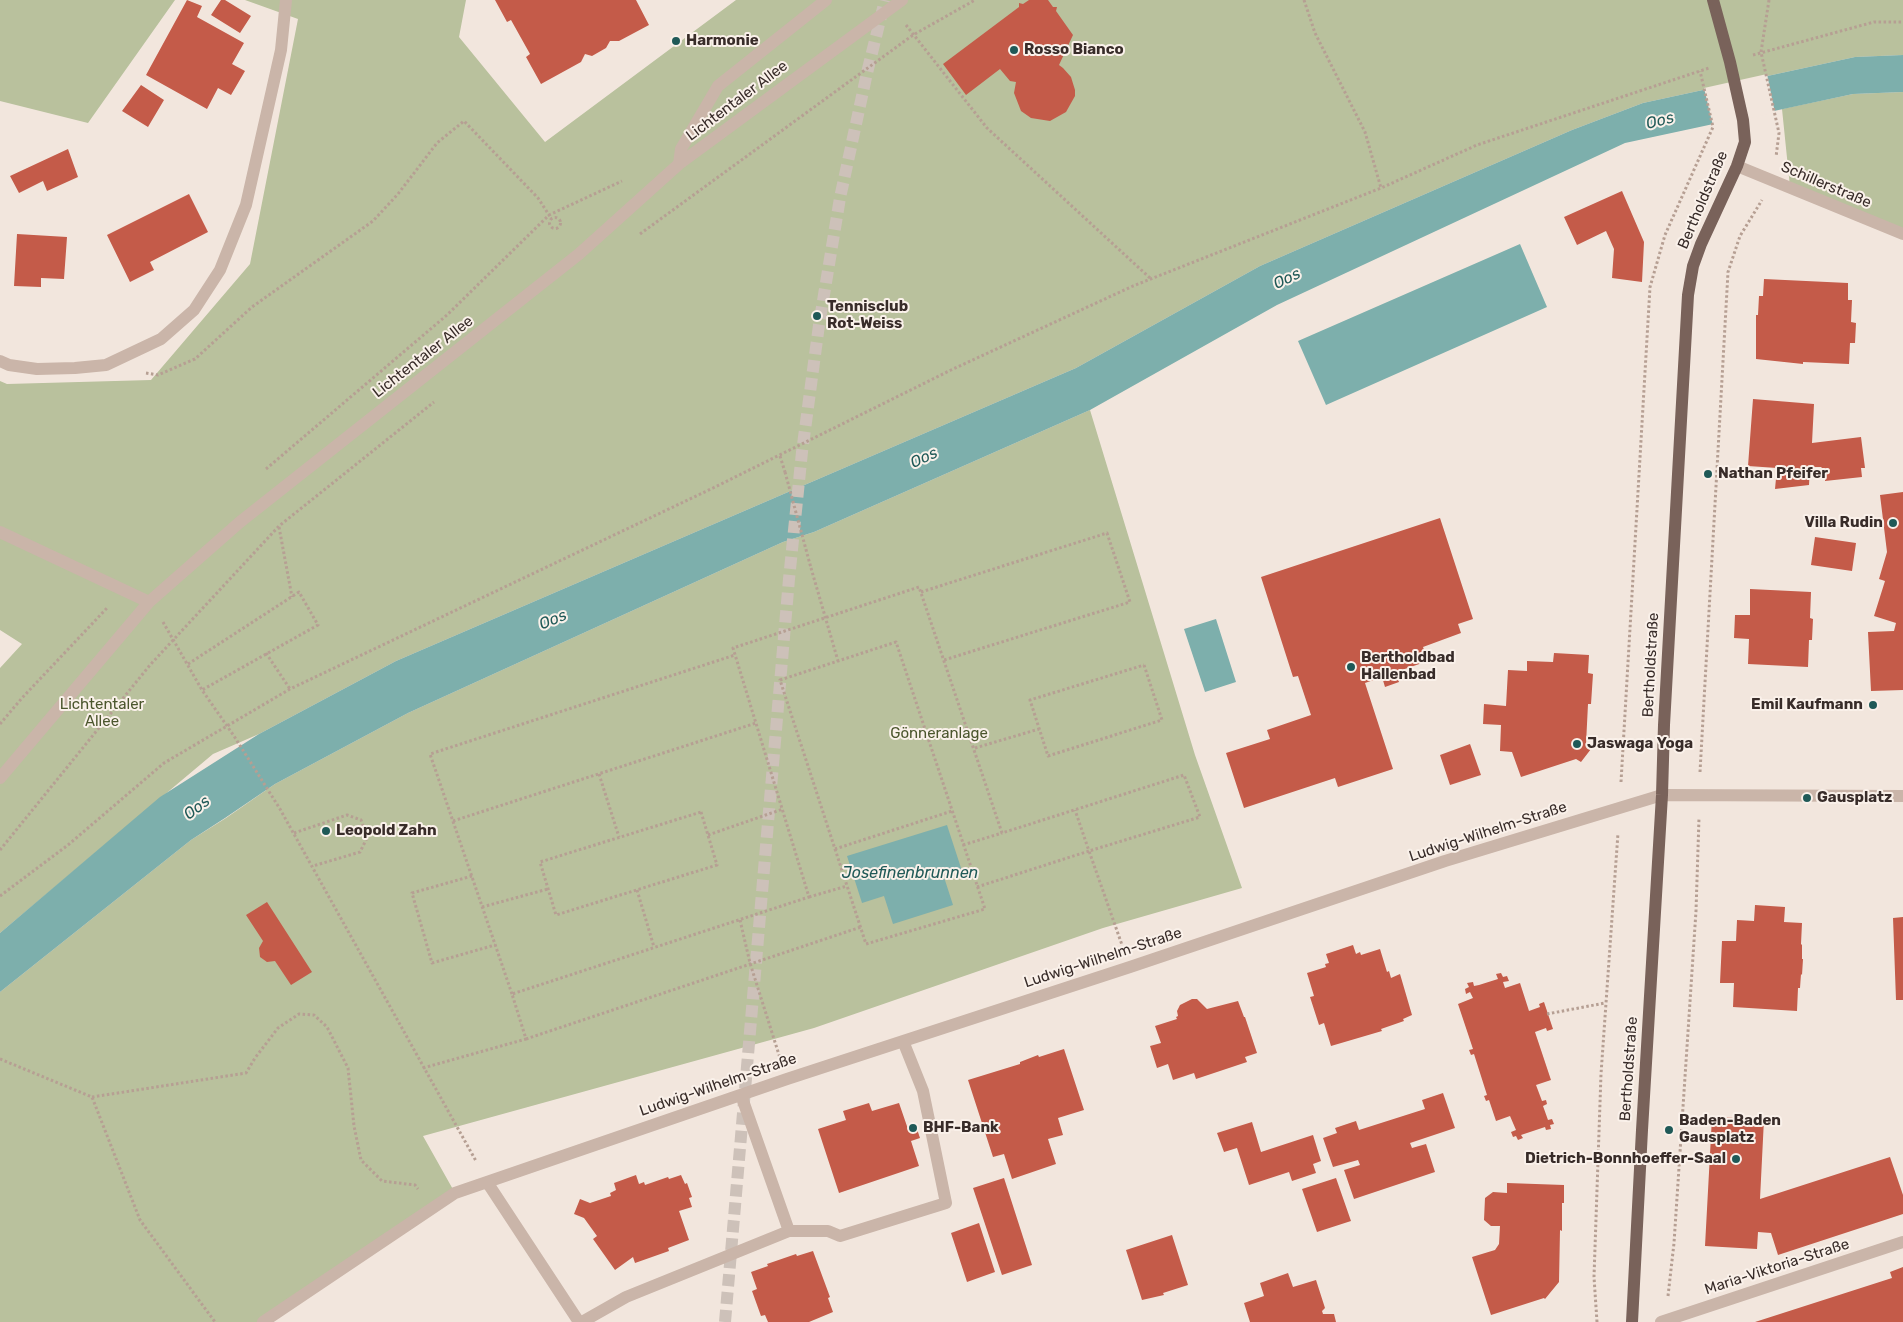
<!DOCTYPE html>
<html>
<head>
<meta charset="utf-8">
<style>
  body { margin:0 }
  canvas { display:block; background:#f2e6dd }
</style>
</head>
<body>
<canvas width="1903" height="1322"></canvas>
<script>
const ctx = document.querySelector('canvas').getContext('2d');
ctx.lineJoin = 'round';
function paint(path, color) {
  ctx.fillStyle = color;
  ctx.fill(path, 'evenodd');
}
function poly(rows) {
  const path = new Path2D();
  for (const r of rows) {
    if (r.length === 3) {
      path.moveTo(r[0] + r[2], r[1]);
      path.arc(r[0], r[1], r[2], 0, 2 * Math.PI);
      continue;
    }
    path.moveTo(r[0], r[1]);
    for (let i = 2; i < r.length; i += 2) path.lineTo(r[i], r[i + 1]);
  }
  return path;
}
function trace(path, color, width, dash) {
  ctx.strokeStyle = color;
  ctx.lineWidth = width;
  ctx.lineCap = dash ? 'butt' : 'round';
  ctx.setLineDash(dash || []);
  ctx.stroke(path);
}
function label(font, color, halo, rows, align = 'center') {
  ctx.font = font + ' Rubik,sans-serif';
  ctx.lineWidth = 4;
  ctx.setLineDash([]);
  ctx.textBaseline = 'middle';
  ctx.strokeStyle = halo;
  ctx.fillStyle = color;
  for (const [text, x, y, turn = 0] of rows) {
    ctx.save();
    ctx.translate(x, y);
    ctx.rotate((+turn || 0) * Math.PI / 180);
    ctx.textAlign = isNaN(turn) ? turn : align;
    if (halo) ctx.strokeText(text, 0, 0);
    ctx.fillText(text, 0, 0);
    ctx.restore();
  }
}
paint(poly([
  [0,0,175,0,88,123,0,101],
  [245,0,466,0,459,37,545,142,736,0,1903,0,1903,55,1855,57,1643,103,1572,130,1260,266,1076,368,396,661,259,734,213,754,0,933,0,668,22,644,0,630,0,381,7,384,151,380,250,264,298,19],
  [1903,92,1903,234,1790,187,1782,109,1853,94],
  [1090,410,1195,755,1242,888,1103,928,814,1028,423,1136,455,1193,263,1322,0,1322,0,992,191,840,226,818,275,784,408,713,783,542,814,532]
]), '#b9c19d');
paint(poly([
  [1903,55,1903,92,1853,94,1625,143,1277,305,1090,410,814,532,783,542,408,713,275,784,225,818,191,840,0,992,0,933,160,797,259,734,396,661,1076,368,1260,266,1572,130,1643,103,1855,57],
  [1520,244,1547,307,1326,405,1298,341],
  [1216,619,1236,682,1205,692,1184,629],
  [947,825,962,871,944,877,953,905,893,924,884,896,862,903,847,856]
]), '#7dafac');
paint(poly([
  [1767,74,1775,113,1713,126,1704,88]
]), '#f2e6dd');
paint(poly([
  [187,0,202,6,197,17,244,43,232,64,245,71,231,95,218,88,207,109,146,75],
  [221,0,225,0,251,16,240,33,211,15],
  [495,0,636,0,649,25,619,41,610,41,606,48,592,56,585,54,581,62,541,84,526,57,530,54,511,20,507,22],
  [1029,0,1048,0,1053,7,1057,7,1056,11,1073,35,1059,65,1063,68,1071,77,1075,90,1075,96,1066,112,1050,121,1031,118,1021,111,1014,93,1016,82,1010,81,1000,69,966,95,943,64,1019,7,1019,3,1023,4],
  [141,85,164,100,148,127,122,111],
  [68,149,78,177,47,191,43,181,19,193,10,176],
  [1622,191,1644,242,1642,282,1612,278,1614,249,1606,231,1577,245,1564,217],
  [189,194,208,232,150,262,154,270,130,282,107,235],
  [17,234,67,237,64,279,41,278,41,287,14,286],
  [1764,279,1848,283,1848,300,1852,300,1851,322,1856,323,1855,343,1850,343,1849,364,1803,362,1803,364,1756,359,1756,315,1758,315,1759,296,1763,296],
  [1753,399,1814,404,1812,443,1861,437,1865,468,1861,468,1862,477,1825,481,1825,471,1821,467,1810,467,1809,485,1775,489,1777,468,1748,466],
  [1903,492,1903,690,1871,691,1868,632,1894,631,1896,623,1874,616,1885,581,1879,579,1887,552,1880,495],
  [1440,518,1473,619,1458,624,1461,633,1423,647,1428,661,1396,672,1399,682,1385,687,1382,677,1365,683,1393,769,1338,787,1335,778,1244,808,1226,753,1270,739,1267,730,1311,715,1298,676,1293,677,1261,577],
  [1815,537,1856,543,1852,571,1811,565],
  [1750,589,1811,592,1810,618,1813,619,1812,640,1809,640,1808,667,1748,664,1749,639,1734,638,1735,615,1750,615],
  [1554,653,1589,655,1588,673,1593,674,1591,704,1588,704,1586,744,1591,749,1581,762,1576,759,1521,777,1512,752,1500,751,1501,725,1483,724,1484,704,1506,706,1508,670,1527,671,1527,661,1553,662],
  [1470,744,1481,775,1450,785,1440,755],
  [267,902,312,972,291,985,275,961,267,962,260,957,259,948,263,941,246,915],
  [1755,905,1785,907,1784,922,1802,923,1801,944,1802,945,1802,959,1803,959,1802,975,1801,974,1800,988,1798,988,1797,1011,1733,1007,1734,983,1720,983,1722,941,1736,941,1737,920,1754,921],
  [1903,917,1903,1000,1896,1000,1893,918],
  [1353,945,1356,954,1360,952,1361,955,1380,949,1387,972,1389,971,1391,978,1400,974,1412,1015,1403,1019,1404,1021,1381,1029,1382,1031,1331,1046,1324,1023,1319,1025,1310,997,1314,996,1307,973,1326,967,1325,964,1329,963,1326,954],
  [1501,973,1503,977,1507,976,1509,981,1503,982,1505,988,1520,983,1529,1011,1540,1007,1539,1004,1544,1002,1553,1029,1547,1031,1546,1028,1535,1032,1551,1080,1536,1085,1542,1101,1546,1100,1547,1104,1543,1106,1548,1120,1552,1119,1554,1124,1550,1125,1551,1129,1546,1130,1545,1127,1521,1135,1523,1138,1518,1140,1516,1136,1513,1137,1511,1132,1516,1130,1510,1116,1496,1121,1489,1100,1486,1101,1484,1096,1487,1095,1474,1054,1471,1055,1469,1050,1473,1049,1458,1004,1473,998,1470,992,1466,994,1465,989,1469,987,1467,983,1473,982,1474,986,1479,985,1498,979,1496,974],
  [1192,999,1197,999,1207,1009,1238,1001,1244,1017,1245,1017,1257,1053,1245,1057,1247,1062,1196,1079,1194,1073,1173,1080,1168,1064,1157,1068,1150,1046,1161,1043,1155,1026,1177,1019,1176,1017,1178,1016,1177,1011,1180,1005],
  [1064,1049,1084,1110,1058,1118,1063,1135,1048,1139,1056,1164,1012,1179,1004,1154,993,1157,968,1080,1020,1064,1020,1062,1038,1055,1039,1057],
  [1443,1093,1455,1128,1410,1143,1412,1148,1426,1144,1435,1172,1354,1199,1344,1170,1360,1165,1358,1160,1333,1167,1323,1138,1337,1133,1335,1128,1356,1121,1359,1130,1425,1109,1422,1100],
  [869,1103,872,1111,899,1103,909,1132,917,1129,920,1138,911,1141,919,1166,839,1193,818,1129,846,1120,843,1111],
  [1712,1117,1764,1119,1760,1199,1890,1157,1903,1195,1903,1214,1778,1255,1771,1233,1758,1232,1757,1249,1705,1246],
  [1252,1122,1261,1152,1313,1135,1321,1161,1313,1164,1316,1173,1292,1181,1289,1172,1249,1185,1237,1148,1224,1152,1217,1133],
  [636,1175,639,1184,644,1182,645,1185,668,1177,669,1179,681,1175,685,1184,687,1183,692,1197,689,1198,692,1207,679,1211,689,1240,668,1248,669,1251,635,1263,633,1257,615,1270,593,1239,597,1236,584,1218,574,1214,580,1199,590,1203,611,1196,610,1193,616,1190,614,1183],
  [1004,1178,1032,1265,1002,1275,973,1188],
  [1336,1178,1351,1221,1317,1232,1302,1189],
  [1507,1183,1564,1185,1564,1203,1562,1203,1562,1231,1560,1230,1559,1282,1545,1299,1544,1298,1491,1315,1472,1257,1495,1250,1499,1244,1500,1226,1491,1226,1484,1220,1485,1198,1493,1192,1507,1193],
  [979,1223,995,1272,967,1282,951,1233],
  [1172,1235,1188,1285,1163,1293,1164,1295,1142,1300,1126,1250],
  [813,1251,830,1297,828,1298,833,1312,809,1322,768,1322,765,1315,761,1316,752,1291,757,1289,751,1272,768,1266,767,1264,796,1254,797,1256],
  [1903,1267,1903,1322,1755,1322,1892,1278,1890,1272],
  [1288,1273,1293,1287,1316,1280,1325,1308,1322,1311,1323,1314,1334,1314,1336,1322,1250,1322,1244,1303,1264,1296,1260,1283]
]), '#c45b49');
trace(poly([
  [725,1322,789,579,802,452,819,325,840,198,867,73,885,0]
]), '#cdc1b9', 12, [12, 6]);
trace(poly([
  [1304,0,1315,33,1365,132,1381,188],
  [1769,0,1761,52,1779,133,1776,157],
  [906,25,987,128,1150,278],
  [1753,55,1874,22,1903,22],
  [555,223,5.5],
  [640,234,913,35,975,0],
  [146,373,158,375,195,359,252,307,373,221,398,194,437,143,464,121,538,198,551,218],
  [780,456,785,472],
  [266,469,447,315,549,215,622,181],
  [279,527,292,597],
  [811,568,838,661],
  [921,592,1107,533,1130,602,944,660],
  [163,622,202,690,234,736,280,809,476,1161],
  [266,653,290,689],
  [188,664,299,592,318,625,202,690],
  [1144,665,1162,720,1048,756,1030,700,1144,665],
  [0,724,22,698,107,608],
  [975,748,1039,729],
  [1700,772,1728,272,1740,236,1762,200],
  [599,774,619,837],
  [1621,782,1650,287,1665,235,1713,127,1700,71],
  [701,812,717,865,556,915,540,862,701,812],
  [453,821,756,723],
  [294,833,347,815,361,820,367,838,360,852,313,866],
  [708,835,783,809],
  [963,845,1002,833],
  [835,849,866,944,985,909,896,642,780,680,835,849,952,811],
  [0,850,150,665,279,526,434,402],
  [472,876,412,893,432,963,495,945],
  [977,887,1089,851,1075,810],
  [637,890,654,947],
  [0,896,68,845,164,763,290,689,713,488,951,370,1133,286,1381,188,1477,145,1709,68],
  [809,897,847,886],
  [482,907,548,889],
  [740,920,750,963,780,1058],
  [512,994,430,754,735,655],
  [1547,1014,1605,1003],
  [526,1039,861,927],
  [0,1059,92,1097,140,1220,215,1322],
  [423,1068,526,1039,512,994,809,897,733,648,919,587,1002,833,1184,775,1200,817,1089,851,1122,945],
  [92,1097,246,1073,255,1058,278,1028,299,1014,314,1015,327,1027,348,1068,354,1126,361,1160,382,1181,415,1185,418,1189],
  [1668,1296,1674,1243,1696,911,1699,818],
  [1597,1322,1594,1277,1601,1074,1618,833]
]), '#b69f93', 3, [2.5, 2.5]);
trace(poly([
  [679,164,681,149,718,86,826,0],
  [1737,166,1903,234],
  [0,361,9,365,37,369,75,368,106,365,161,339,194,310,220,270,246,205,281,50,286,0],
  [0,532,149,602],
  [0,778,149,602,240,522,579,254,679,164,902,0],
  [487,1182,579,1322],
  [789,1231,828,1231,840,1236,946,1203,923,1091,903,1041],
  [263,1322,455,1193,787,1079,1130,967,1445,861,1662,795,1903,796],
  [582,1322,626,1297,789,1231,741,1095],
  [1661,1322,1903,1242]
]), '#cab5a9', 12);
trace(poly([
  [1632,1322,1642,1130,1662,795,1664,725,1688,295,1693,266,1701,244,1737,166,1745,142,1743,120,1730,62,1713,0]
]), '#79625a', 12);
trace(poly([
  [785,472,811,568]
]), '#b69f93', 3, [2.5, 2.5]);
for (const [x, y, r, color] of [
  [676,41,5,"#1f5957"],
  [1014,50,5,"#1f5957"],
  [817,316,5,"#1f5957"],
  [1708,474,5,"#1f5957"],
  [1893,523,5,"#1f5957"],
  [1351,667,5,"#1f5957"],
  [1873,705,5,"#1f5957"],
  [1577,744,5,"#1f5957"],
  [1807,798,5,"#1f5957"],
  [326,831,5,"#1f5957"],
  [913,1128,5,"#1f5957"],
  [1669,1130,5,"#1f5957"],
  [1736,1159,5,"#1f5957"]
]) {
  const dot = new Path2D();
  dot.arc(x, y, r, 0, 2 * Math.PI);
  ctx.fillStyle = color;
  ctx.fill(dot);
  trace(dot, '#faf1ea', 2);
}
label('bold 15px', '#382c29', '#faf1ea', [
  ["Harmonie",686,41],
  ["Rosso Bianco",1024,50],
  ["Tennisclub",827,307],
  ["Rot-Weiss",827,324],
  ["Nathan Pfeifer",1718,474],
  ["Villa Rudin",1883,523,"right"],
  ["Bertholdbad",1361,658],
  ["Hallenbad",1361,675],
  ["Emil Kaufmann",1863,705,"right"],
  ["Jaswaga Yoga",1587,744],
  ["Gausplatz",1817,798],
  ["Leopold Zahn",336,831],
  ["Baden-Baden",1679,1121],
  ["Gausplatz",1679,1138],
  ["BHF-Bank",923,1128],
  ["Dietrich-Bonnhoeffer-Saal",1726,1159,"right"]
], 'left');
label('15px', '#382c29', '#faf1ea', [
  ["Lichtentaler Allee",737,101,-37],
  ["Schillerstraße",1826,185,23],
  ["Bertholdstraße",1703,200,-67],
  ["Lichtentaler Allee",423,357,-38],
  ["Bertholdstraße",1651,665,-87],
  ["Ludwig-Wilhelm-Straße",1488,832,-18],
  ["Ludwig-Wilhelm-Straße",1103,958,-18],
  ["Bertholdstraße",1629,1069,-86],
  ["Ludwig-Wilhelm-Straße",718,1085,-19],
  ["Maria-Viktoria-Straße",1777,1267,-18]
]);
label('15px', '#4b562d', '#faf1ea', [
  ["Lichtentaler",102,705],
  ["Allee",102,722],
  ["Gönneranlage",939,734]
]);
label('italic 16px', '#1f5957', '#faf1ea', [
  ["Oos",1660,121,-15],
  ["Oos",1287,279,-26],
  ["Oos",924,458,-25],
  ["Oos",553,620,-23],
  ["Oos",197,808,-38],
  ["Josefinenbrunnen",910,873]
]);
</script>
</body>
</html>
